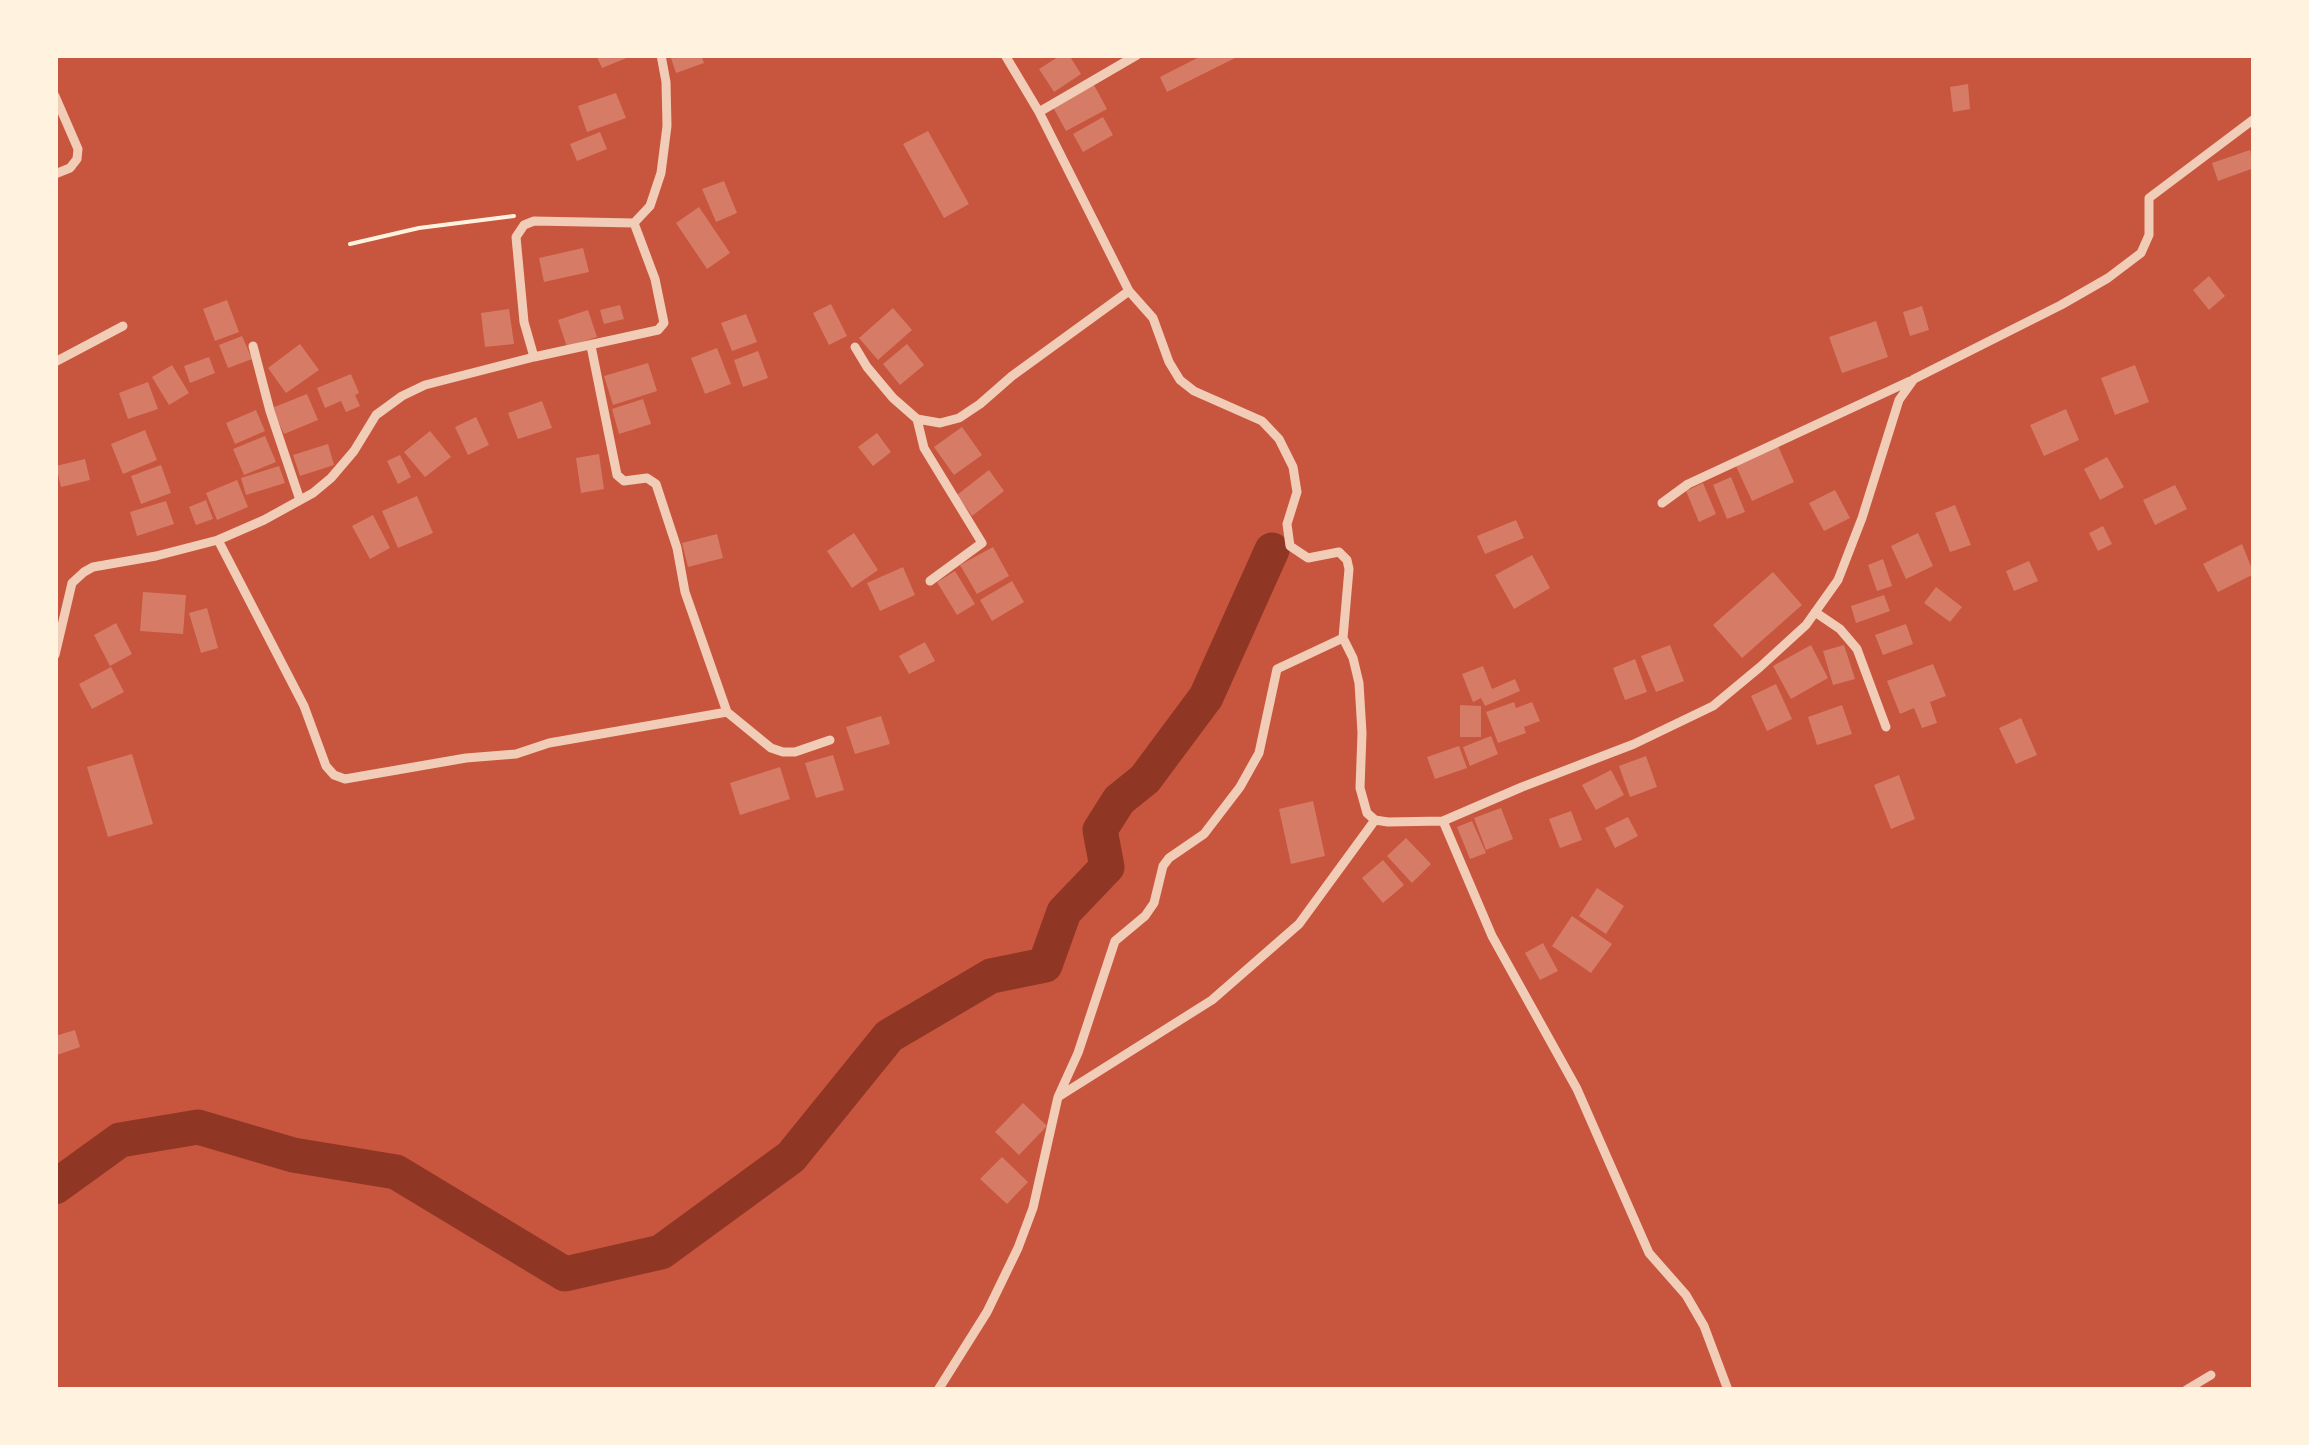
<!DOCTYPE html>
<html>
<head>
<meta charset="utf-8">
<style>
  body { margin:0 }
  #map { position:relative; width:2309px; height:1445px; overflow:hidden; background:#c8553d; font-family:Manrope,sans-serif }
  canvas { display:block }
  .frame { position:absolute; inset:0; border:58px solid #fff3e0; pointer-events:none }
</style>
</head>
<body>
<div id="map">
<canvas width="2309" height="1445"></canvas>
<div class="frame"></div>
</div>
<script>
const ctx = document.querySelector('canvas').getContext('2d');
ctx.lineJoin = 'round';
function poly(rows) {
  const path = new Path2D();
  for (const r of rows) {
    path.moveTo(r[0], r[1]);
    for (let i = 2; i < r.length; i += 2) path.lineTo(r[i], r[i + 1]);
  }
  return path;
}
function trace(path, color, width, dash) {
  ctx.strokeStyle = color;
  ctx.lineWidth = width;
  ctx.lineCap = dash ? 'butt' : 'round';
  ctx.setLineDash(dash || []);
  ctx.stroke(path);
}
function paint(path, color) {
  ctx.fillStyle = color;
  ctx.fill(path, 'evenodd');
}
trace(poly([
  [55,1187,120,1140,198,1127,293,1155,396,1172,565,1274,661,1252,791,1157,889,1036,991,976,1045,965,1064,912,1107,867,1100,830,1119,800,1145,779,1206,697,1272,550]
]), '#8f3625', 35);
paint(poly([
  [596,55,634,55,602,68],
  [670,55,701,55,704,63,676,73],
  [1061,55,1069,55,1081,74,1054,92,1039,69],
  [1203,55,1241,55,1167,92,1160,77],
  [1968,84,1970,109,1953,112,1950,87],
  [1094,85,1107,109,1066,131,1053,107],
  [616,93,626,118,587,132,578,106],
  [1103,117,1113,135,1083,152,1073,134],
  [928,131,969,204,944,218,903,144],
  [600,132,607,149,577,161,570,144],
  [2250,150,2254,168,2218,181,2212,163],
  [724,181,737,213,716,222,702,189],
  [699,207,730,253,707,269,676,223],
  [583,248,589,272,544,282,539,258],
  [2209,276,2225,296,2209,310,2193,290],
  [227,300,239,332,215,341,203,309],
  [831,304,847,336,829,345,813,313],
  [620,305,624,319,604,324,600,310],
  [1922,306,1929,330,1910,336,1903,312],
  [893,308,912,330,878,360,859,338],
  [509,309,514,344,485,347,481,313],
  [588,310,597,337,567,347,558,320],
  [746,314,757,342,732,351,721,323],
  [1876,321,1888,357,1842,373,1829,337],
  [242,336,252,359,228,368,219,345],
  [300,344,319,370,286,393,268,368],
  [907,344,924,365,900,385,883,364],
  [717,348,731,384,705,394,691,358],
  [758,351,768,378,743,387,734,360],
  [209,357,215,373,190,383,184,366],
  [648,363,657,391,613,405,604,376],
  [172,365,189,393,169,405,152,377],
  [2135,365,2149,402,2115,415,2101,378],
  [351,374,359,393,355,395,360,406,346,412,341,401,325,408,317,388],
  [148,382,158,409,128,419,119,393],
  [307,394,318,420,284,434,272,408],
  [643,399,651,424,619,434,612,409],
  [542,401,552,428,518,439,508,413],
  [2066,409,2079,440,2044,456,2030,425],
  [256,410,265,431,235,444,226,423],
  [476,417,489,445,468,455,455,427],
  [962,427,982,455,954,475,934,447],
  [145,430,157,460,123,474,111,444],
  [430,431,451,457,425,477,404,452],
  [877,433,891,452,873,466,858,447],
  [265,436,276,462,244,475,233,449],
  [328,444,334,465,300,476,293,455],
  [1778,446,1794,482,1752,501,1736,466],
  [599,454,604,489,581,493,576,458],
  [400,455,411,477,398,484,387,461],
  [2107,457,2124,487,2100,500,2084,469],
  [85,459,90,480,61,487,56,466],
  [161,465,171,493,141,504,131,476],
  [279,466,285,483,246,495,241,478],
  [989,470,1004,491,972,516,957,495],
  [1731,477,1745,512,1727,519,1713,485],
  [237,480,248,507,217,520,206,493],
  [1703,483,1716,514,1699,522,1686,491],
  [2175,485,2187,509,2155,525,2143,500],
  [1835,490,1850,518,1824,531,1809,503],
  [417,496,433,533,398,548,382,511],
  [206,500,213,519,196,525,189,507],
  [166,501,174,524,137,536,130,512],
  [1955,505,1971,545,1950,552,1935,513],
  [373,515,390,548,370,559,352,526],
  [1516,520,1524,538,1485,554,1477,536],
  [2103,526,2112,544,2098,551,2089,533],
  [854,533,878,570,852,588,827,551],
  [1918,533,1933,566,1906,579,1891,546],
  [717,534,723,558,688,567,682,543],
  [2242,544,2254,574,2218,592,2203,564],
  [993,547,1009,576,977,594,960,565],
  [1532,555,1550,588,1514,609,1495,575],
  [1883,559,1892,586,1877,591,1868,565],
  [2029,561,2038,581,2014,591,2006,571],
  [903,567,915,595,880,611,867,583],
  [955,571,975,604,957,615,937,582],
  [1773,572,1802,605,1742,658,1713,625],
  [1012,581,1024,602,992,621,980,600],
  [1936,587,1962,607,1950,622,1924,603],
  [143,592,186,595,183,634,140,631],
  [1884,595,1890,611,1856,623,1851,606],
  [207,608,218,648,201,653,189,613],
  [116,623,132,654,110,666,94,635],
  [1906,624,1913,644,1883,655,1875,635],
  [925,642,935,661,909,674,899,656],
  [1670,645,1684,681,1656,692,1641,656],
  [1811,645,1828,678,1791,699,1773,666],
  [1844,645,1855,679,1833,685,1823,651],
  [1635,659,1647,692,1625,700,1613,668],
  [1933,664,1946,696,1930,702,1937,723,1922,728,1914,708,1900,714,1887,681],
  [1483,666,1492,689,1515,679,1520,691,1485,706,1481,698,1473,702,1462,674],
  [111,667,124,692,92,709,79,684],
  [1776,684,1792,719,1767,731,1751,696],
  [1514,702,1516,708,1532,702,1540,721,1524,727,1526,733,1498,743,1486,712],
  [1460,705,1481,706,1481,737,1460,737],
  [1842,705,1852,734,1817,745,1808,717],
  [881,716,890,744,855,754,846,727],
  [2021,718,2037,755,2016,764,1999,728],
  [1491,736,1498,754,1470,766,1463,747],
  [1459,746,1467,768,1435,779,1427,757],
  [132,754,153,824,108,837,87,767],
  [833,755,844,790,816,798,805,763],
  [1646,756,1657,787,1630,797,1619,766],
  [780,767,790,799,740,815,730,783],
  [1611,770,1624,795,1596,810,1582,785],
  [1899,775,1915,819,1891,829,1874,785],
  [1313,801,1325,856,1291,864,1279,809],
  [1501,808,1513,839,1486,850,1474,818],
  [1571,811,1582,840,1560,848,1549,819],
  [1628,817,1638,836,1615,848,1605,828],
  [1472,821,1486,853,1470,859,1457,827],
  [1406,838,1431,864,1412,883,1387,856],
  [1383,860,1404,885,1383,903,1362,878],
  [1597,888,1624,906,1606,934,1579,916],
  [1572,916,1612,944,1591,973,1552,946],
  [1543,943,1558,971,1540,980,1525,953],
  [75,1030,80,1047,57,1055,55,1036],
  [1023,1103,1047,1126,1019,1155,995,1132],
  [1002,1157,1028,1182,1007,1204,980,1179]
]), '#d67c66');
trace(poly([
  [350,244,419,228,514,216]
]), '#fff3e0', 4);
trace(poly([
  [1005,55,1039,112,1129,291],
  [55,96,78,149,77,159,70,168,55,174],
  [1039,112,1137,55],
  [253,346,270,411,300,500],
  [591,346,617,475,624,481,647,478,656,484,677,548,685,592,727,712,771,748,783,752,795,752,830,740],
  [855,347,867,367,893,398,917,419,940,423,959,418,980,404,1012,376,1129,291,1153,318,1169,362,1180,380,1194,391,1262,421,1279,439,1293,467,1297,492,1287,524,1290,546,1308,558,1339,552,1347,560,1349,569,1343,638,1353,658,1359,683,1362,733,1360,788,1367,813,1375,820,1388,822,1443,821,1522,787,1634,744,1713,706,1760,667,1806,625,1838,580,1862,518,1899,400,1914,379,2061,305,2108,278,2141,253,2149,235,2149,198,2254,119],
  [534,357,658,330,664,323,655,279,634,223],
  [55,362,123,326],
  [917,419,924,448,982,543,930,581],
  [1662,503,1688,484,1910,381],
  [218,540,304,706,326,766,334,775,345,779,466,758,516,754,549,743,727,712],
  [1815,612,1840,629,1857,649,1886,727],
  [55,655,72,583,84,572,93,567,156,556,218,540,264,520,313,493,331,478,354,451,376,415,402,396,425,385,534,357,524,322,516,237,524,225,534,221,634,223,650,206,661,173,667,126,666,82,661,55],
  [1443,821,1492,936,1577,1089,1649,1253,1686,1295,1704,1326,1728,1390],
  [1058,1097,1212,1000,1299,924,1375,820],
  [938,1390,987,1312,1018,1248,1033,1208,1058,1097,1078,1053,1115,941,1145,916,1154,903,1163,866,1169,858,1204,834,1240,787,1259,753,1277,669,1343,638],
  [2186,1390,2211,1375]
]), '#f1ccb7', 9);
</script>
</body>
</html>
